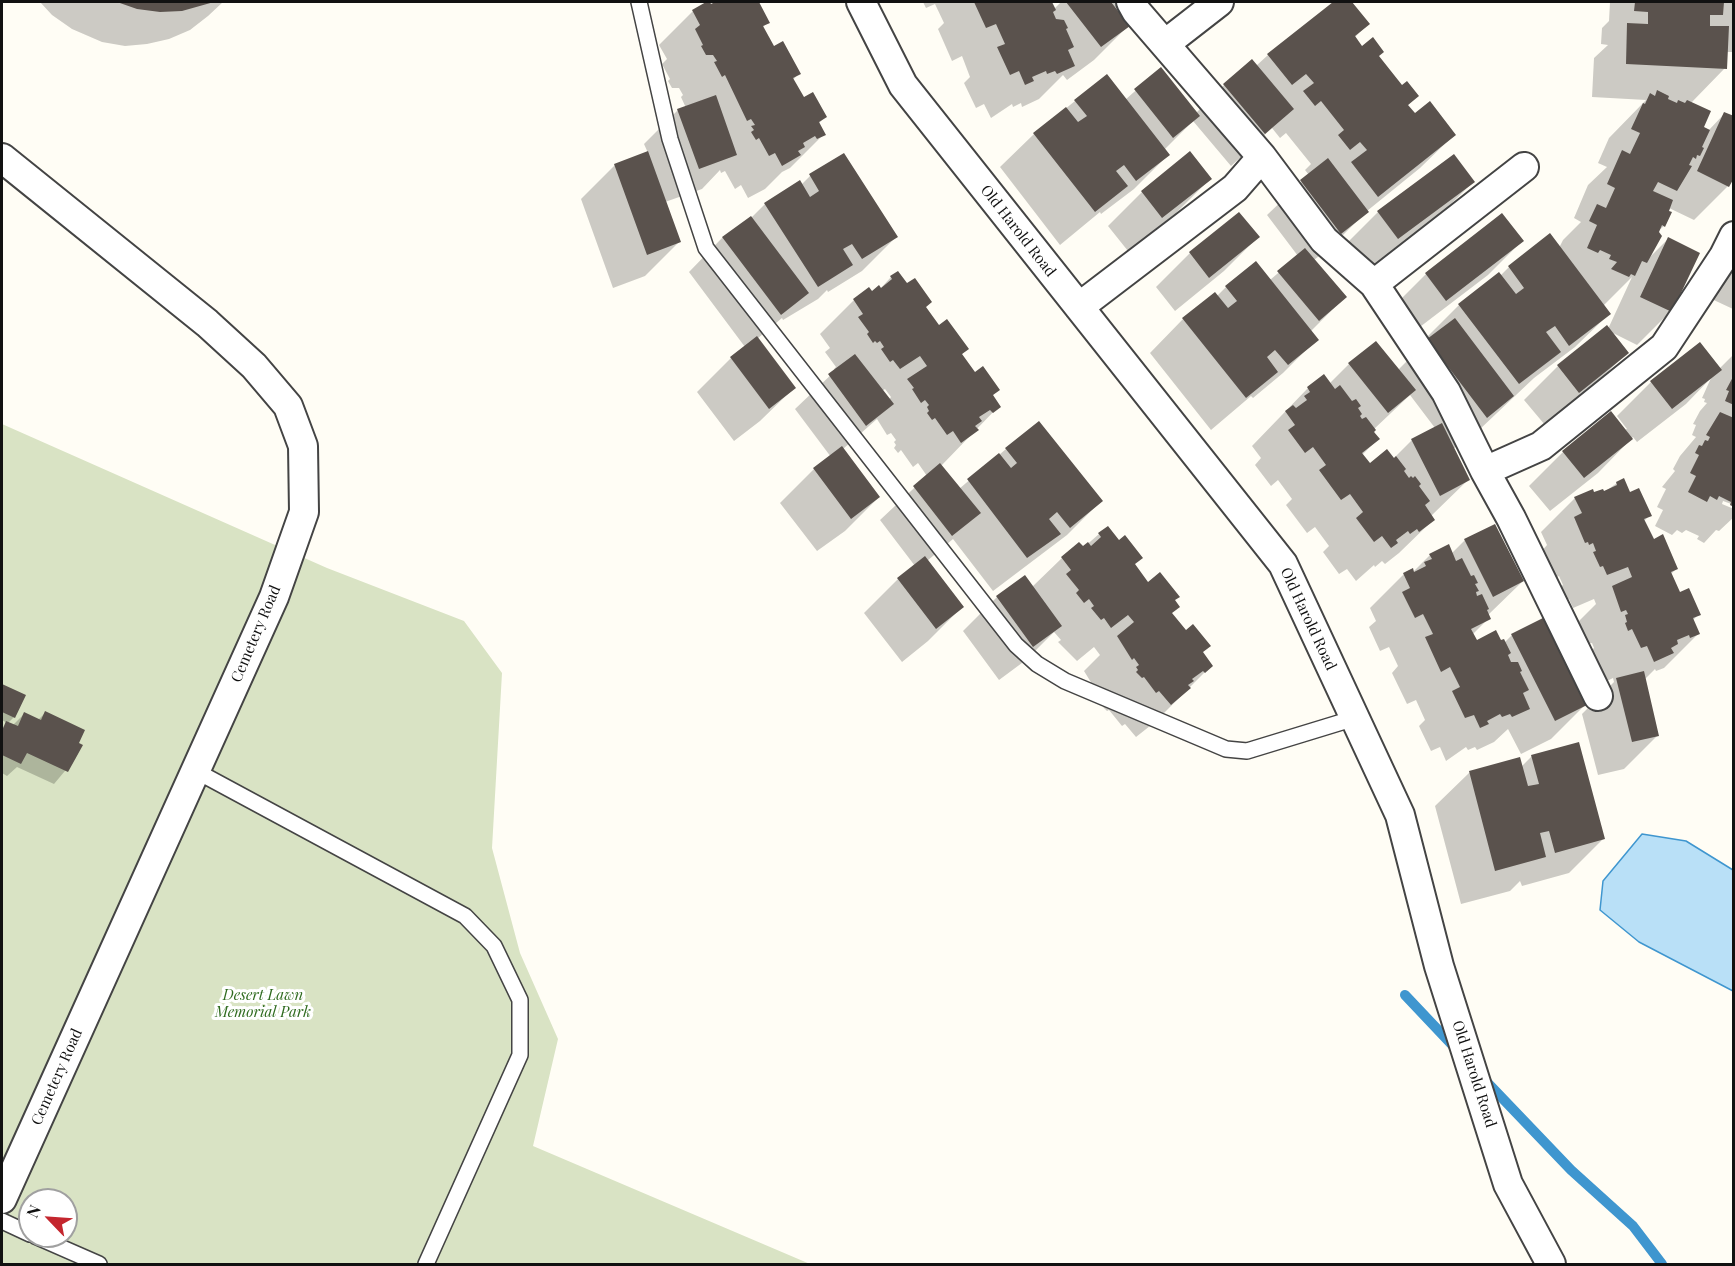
<!DOCTYPE html>
<html>
<head>
<meta charset="utf-8">
<style>
  body { margin:0 }
  #map { position:relative; width:1735px; height:1266px; overflow:hidden; background:#fffdf5; font-family:"Playfair Display",serif }
  canvas { display:block }
  .frame { position:absolute; inset:0; border:3px solid #111; pointer-events:none }
  .north { position:absolute; left:18px; top:1188px; width:60px; height:60px; box-sizing:border-box; background:#fff; border:2px solid #a0a0a0; border-radius:50%; rotate:295deg; font-size:16px; font-weight:700; line-height:24px; text-align:center; color:#111 }
  .north::after { content:''; display:block; margin:auto; width:21px; height:27px; background:#c4262e; clip-path:polygon(50% 0,100% 100%,50% 72%,0 100%) }
</style>
</head>
<body>
<div id="map">
<canvas width="1735" height="1266"></canvas>
<div class="frame"></div>
<div class="north">N</div>
</div>
<script>
const ctx = document.querySelector('canvas').getContext('2d');
ctx.lineJoin = 'round';
function paint(path, color) {
  ctx.fillStyle = color;
  ctx.fill(path, 'evenodd');
}
function poly(rows) {
  const path = new Path2D();
  for (const r of rows) {
    path.moveTo(r[0], r[1]);
    for (let i = 2; i < r.length; i += 2) path.lineTo(r[i], r[i + 1]);
  }
  return path;
}
function trace(path, color, width, dash) {
  ctx.strokeStyle = color;
  ctx.lineWidth = width;
  ctx.lineCap = dash ? 'butt' : 'round';
  ctx.setLineDash(dash || []);
  ctx.stroke(path);
}
function label(font, color, halo, rows, align = 'center') {
  ctx.font = font + ' "Playfair Display",serif';
  ctx.lineWidth = 6;
  ctx.setLineDash([]);
  ctx.textBaseline = 'middle';
  ctx.strokeStyle = halo;
  ctx.fillStyle = color;
  for (const [text, x, y, turn = 0] of rows) {
    ctx.save();
    ctx.translate(x, y);
    ctx.rotate((+turn || 0) * Math.PI / 180);
    ctx.textAlign = isNaN(turn) ? turn : align;
    if (halo) ctx.strokeText(text, 0, 0);
    ctx.fillText(text, 0, 0);
    ctx.restore();
  }
}
paint(poly([
  [2,424,327,568,464,621,502,673,492,848,520,953,558,1039,533,1146,810,1264,2,1264],
  [30,1200,66,1200,66,1236,30,1236]
]), '#d9e3c4');
const water = poly([
  [1642,834,1686,841,1733,870,1733,991,1639,942,1600,910,1603,881,1642,834]
]);
paint(water, '#b9e0f7');
trace(water, '#3f96cf', 1.5);
paint(poly([
  [40,2,223,2,208,16,190,30,169,39,147,44,125,46,102,42,72,29,52,15],
  [709,2,710,6,719,2,720,4,724,2,757,2,768,22,762,28,773,48,799,73,793,80,803,99,825,117,818,124,824,134,790,168,782,172,765,189,748,198,741,185,735,189,725,171,721,173,720,170,702,189,665,202,679,242,645,276,613,288,581,199,615,165,648,153,644,144,678,110,686,108,681,97,683,95,679,88,672,88,668,81,670,79,662,64,667,59,659,45,693,11],
  [923,2,1050,2,1054,9,1061,2,1139,2,1121,17,1128,26,1094,60,1067,80,1063,75,1039,99,1022,107,1021,103,1013,107,1012,104,991,118,984,104,976,108,964,83,970,77,962,56,952,61,938,29,944,23,935,4,926,8],
  [1336,2,1350,2,1368,24,1354,38,1362,48,1378,56,1402,87,1417,96,1407,106,1415,115,1454,135,1420,168,1367,211,1333,245,1314,260,1345,297,1311,331,1317,339,1283,373,1253,398,1251,396,1211,430,1150,353,1183,319,1217,296,1226,287,1270,280,1298,256,1267,215,1309,175,1305,170,1311,164,1286,133,1280,138,1272,128,1231,166,1193,121,1164,150,1168,155,1134,189,1101,214,1100,212,1060,245,1000,167,1034,134,1075,101,1125,100,1160,69,1196,113,1224,85,1256,66,1268,55],
  [1610,2,1734,2,1734,52,1726,52,1725,68,1691,103,1702,128,1708,131,1725,113,1728,186,1694,220,1669,208,1664,226,1657,232,1649,258,1668,239,1671,311,1637,345,1611,332,1627,353,1593,386,1545,425,1524,400,1558,366,1608,329,1632,277,1603,306,1609,314,1575,347,1534,378,1479,430,1453,449,1468,480,1431,516,1433,520,1399,553,1385,564,1382,561,1375,567,1374,565,1356,581,1347,569,1339,574,1323,552,1329,546,1315,527,1307,533,1286,505,1292,499,1278,480,1271,486,1255,465,1261,458,1252,446,1308,388,1329,384,1349,364,1398,370,1427,341,1425,339,1459,305,1500,276,1509,267,1559,248,1563,240,1581,222,1574,218,1588,185,1607,167,1598,163,1609,138,1646,100,1592,97,1594,58,1608,45,1601,44,1602,28,1609,21],
  [1410,395,1435,428,1412,440,1393,459,1370,465,1362,455,1378,439,1373,430],
  [1190,153,1210,179,1176,213,1128,251,1108,226,1142,192],
  [844,155,896,237,862,271,828,292,827,290,818,299,783,320,782,318,757,339,794,388,760,421,734,441,697,392,731,358,745,347,689,272,722,238,751,218,765,204,801,185,810,176],
  [1473,182,1439,216,1364,272,1344,246,1378,212],
  [1239,214,1258,237,1224,271,1175,311,1156,287,1190,253],
  [1502,215,1522,241,1488,275,1412,333,1392,308,1426,274],
  [1734,234,1733,309,1703,295],
  [891,277,924,308,938,327,967,349,961,355,999,406,941,466,959,489,1006,449,1101,501,1067,535,993,591,953,539,927,561,962,607,928,641,902,662,864,613,898,579,915,566,880,520,927,476,918,463,913,467,901,450,898,453,894,448,896,445,894,442,896,440,891,433,887,435,877,419,843,449,879,497,845,531,817,551,780,503,814,469,831,457,795,409,835,371,834,369,836,367,825,352,830,348,820,334,854,300,869,289,871,293,880,289],
  [885,389,891,397,889,400,882,391],
  [1700,344,1719,369,1734,354,1734,505,1723,501,1722,504,1734,509,1734,517,1719,531,1716,530,1704,543,1697,539,1699,536,1686,530,1682,533,1677,530,1672,535,1655,526,1663,510,1657,507,1666,489,1662,487,1675,471,1673,469,1680,456,1696,437,1692,435,1696,425,1693,424,1700,411,1707,403,1704,402,1705,399,1702,398,1711,378,1686,404,1637,442,1633,437,1598,473,1550,511,1529,486,1563,452,1627,429,1617,416,1651,382],
  [1617,483,1650,515,1644,521,1653,541,1677,568,1670,575,1679,594,1699,614,1692,621,1698,634,1664,668,1656,671,1655,669,1644,680,1658,735,1624,769,1598,775,1582,714,1614,682,1613,678,1607,681,1598,662,1594,664,1592,650,1594,648,1592,643,1587,644,1579,621,1596,604,1594,599,1573,608,1569,599,1566,600,1560,587,1563,585,1559,576,1555,578,1541,552,1547,545,1541,532,1575,498,1603,493],
  [1099,534,1133,565,1148,584,1174,601,1171,613,1211,666,1155,722,1136,737,1125,724,1122,726,1109,710,1107,711,1103,707,1105,705,1084,671,1100,655,1094,647,1077,661,1058,642,1061,640,1054,632,1026,660,999,680,963,631,997,597,1032,587,1062,558,1079,544,1083,548],
  [1465,540,1523,581,1488,615,1489,618,1472,635,1476,642,1504,643,1512,635,1585,705,1551,739,1521,754,1508,729,1494,742,1477,750,1475,747,1468,750,1466,747,1446,761,1440,747,1431,751,1419,726,1425,720,1416,700,1407,704,1392,673,1398,666,1389,647,1380,651,1369,627,1376,621,1370,608,1404,574,1413,572,1430,555,1451,554],
  [2,686,24,696,14,717,8,723,13,725,24,714,38,720,45,713,77,744,81,746,75,759,54,784,17,767,7,776,2,773,2,728,7,723,2,720],
  [1532,756,1603,839,1569,873,1522,886,1520,881,1510,891,1461,904,1435,806,1469,773,1519,759,1521,767]
]), '#0003');
trace(poly([
  [1405,995,1457,1050],
  [1482,1077,1571,1170,1633,1226,1662,1264]
]), '#3f96cf', 10);
paint(poly([
  [117,2,214,2,182,11,160,12,137,9],
  [706,2,710,2,711,4,715,2,759,2,770,23,763,26,774,46,783,41,801,74,793,78,804,97,813,92,827,117,819,122,826,135,817,139,815,136,803,143,805,147,798,151,801,155,782,166,775,153,769,156,759,138,756,140,751,132,754,130,751,126,755,125,751,119,747,121,725,75,722,77,714,62,717,61,713,55,706,55,701,46,703,45,695,29,700,25,692,10],
  [974,2,1052,2,1056,10,1053,12,1056,19,1064,20,1068,28,1066,29,1074,47,1068,50,1075,66,1057,74,1055,71,1047,74,1046,71,1032,77,1034,81,1025,85,1019,71,1010,75,997,47,1005,44,996,24,986,28],
  [1066,2,1111,2,1130,26,1101,47],
  [1333,2,1352,2,1370,24,1355,36,1362,46,1373,37,1384,52,1379,56,1402,85,1407,81,1419,96,1408,105,1415,113,1430,101,1456,135,1378,197,1351,162,1367,150,1360,142,1350,150,1338,135,1344,130,1321,101,1315,106,1303,91,1314,83,1306,74,1292,85,1267,54],
  [1635,2,1724,2,1723,15,1710,15,1710,26,1729,26,1727,69,1626,64,1627,23,1648,24,1648,12,1634,11],
  [1252,59,1294,109,1265,134,1223,84],
  [1161,67,1200,116,1173,138,1134,89],
  [1107,74,1170,155,1136,181,1124,165,1116,171,1128,186,1095,212,1033,133,1066,107,1078,122,1087,116,1074,100],
  [1657,90,1669,96,1668,99,1677,103,1678,100,1685,103,1687,100,1711,111,1704,127,1710,130,1702,147,1704,148,1700,156,1697,155,1696,159,1693,157,1689,165,1692,166,1677,191,1658,182,1653,191,1673,200,1669,211,1672,212,1665,227,1662,225,1659,232,1662,236,1647,263,1642,261,1635,276,1631,274,1629,277,1611,269,1617,262,1609,259,1611,255,1600,250,1598,253,1587,248,1597,225,1589,221,1597,204,1606,208,1615,188,1607,184,1622,150,1630,154,1640,133,1631,129,1643,103,1645,104,1650,93,1655,96],
  [716,95,737,155,699,169,677,109],
  [1724,112,1734,116,1734,178,1729,187,1697,171],
  [648,151,681,242,647,255,614,164],
  [1190,151,1212,179,1162,218,1141,191],
  [844,153,898,237,862,259,852,244,843,249,853,265,818,287,764,203,800,180,810,197,819,191,809,174],
  [1454,154,1475,182,1398,239,1377,211],
  [1328,158,1369,212,1341,234,1300,180],
  [1239,212,1260,237,1209,278,1189,252],
  [1502,213,1524,241,1446,301,1425,273],
  [751,216,809,293,781,315,722,237],
  [1550,233,1611,314,1569,346,1555,326,1546,332,1561,352,1519,384,1458,304,1499,272,1516,294,1524,288,1508,266],
  [1668,237,1700,253,1672,312,1640,297],
  [1305,248,1347,297,1319,321,1277,271],
  [1256,261,1319,340,1288,365,1275,350,1267,357,1278,372,1246,398,1182,318,1215,292,1228,308,1237,301,1225,286],
  [898,271,907,283,915,278,932,302,926,307,939,325,947,319,969,349,962,354,975,372,983,366,1000,390,993,395,1001,407,993,413,990,410,979,417,982,421,975,426,979,430,961,443,953,431,947,435,935,418,932,420,927,413,929,411,927,407,929,405,925,400,921,403,912,389,914,388,907,379,927,366,920,356,900,369,893,360,890,362,881,349,884,347,880,341,877,343,875,341,873,343,867,334,869,332,858,317,863,314,853,299,869,287,872,291,879,285,881,288,892,279,890,276],
  [1455,318,1514,396,1487,418,1427,339],
  [1607,325,1629,353,1579,393,1557,365],
  [757,336,796,388,769,409,730,357],
  [1376,341,1416,390,1388,413,1348,363],
  [1700,342,1722,370,1672,409,1650,381],
  [855,354,894,404,866,426,828,374],
  [1324,374,1335,389,1340,385,1352,401,1356,399,1361,406,1358,408,1362,414,1360,416,1362,419,1366,417,1376,430,1374,432,1380,439,1362,453,1370,463,1387,449,1394,458,1396,456,1406,469,1404,471,1409,478,1411,476,1413,478,1415,476,1421,484,1419,486,1430,501,1425,505,1435,520,1419,532,1417,529,1410,534,1408,531,1396,540,1398,543,1391,548,1382,536,1374,542,1356,518,1363,512,1350,494,1341,500,1319,470,1326,465,1313,447,1305,453,1288,430,1295,425,1285,411,1293,405,1296,408,1307,400,1304,396,1310,392,1307,387],
  [1734,375,1734,405,1725,401,1729,391,1726,390],
  [1611,411,1633,439,1584,478,1562,451],
  [1720,412,1734,418,1734,507,1730,505,1731,502,1719,496,1717,500,1710,496,1707,502,1688,492,1696,476,1690,473,1699,455,1695,453,1699,445,1702,446,1705,440,1708,441,1710,437,1706,435],
  [1039,421,1103,501,1070,528,1057,512,1049,519,1061,534,1027,558,967,479,999,453,1011,468,1017,463,1005,448],
  [1442,423,1470,480,1440,496,1411,439],
  [842,446,880,497,851,519,813,468],
  [940,463,981,513,952,536,913,486],
  [1624,478,1630,492,1639,488,1652,516,1644,519,1654,539,1663,534,1678,569,1671,572,1680,592,1689,588,1701,615,1693,618,1700,634,1690,638,1689,635,1677,640,1678,644,1671,648,1674,653,1654,662,1647,646,1641,648,1632,629,1628,631,1625,623,1627,622,1625,615,1628,614,1626,610,1621,612,1612,586,1632,577,1628,567,1607,575,1603,566,1600,567,1593,552,1596,551,1593,543,1589,545,1588,542,1585,543,1574,517,1582,513,1574,497,1593,489,1594,492,1603,489,1604,491,1617,485,1616,482],
  [1495,524,1524,581,1493,597,1464,539],
  [1108,526,1119,540,1125,535,1143,558,1135,564,1148,582,1160,572,1180,597,1175,600,1180,607,1172,613,1186,630,1193,624,1211,646,1203,652,1213,666,1205,673,1203,671,1192,679,1194,681,1188,685,1191,688,1171,705,1159,691,1156,693,1144,677,1142,678,1136,672,1138,670,1136,667,1139,665,1134,658,1132,660,1117,636,1134,622,1128,615,1111,628,1104,618,1101,620,1091,608,1094,606,1089,599,1084,603,1076,593,1079,590,1066,574,1071,570,1061,557,1079,542,1083,546,1088,542,1091,546,1101,537,1098,533],
  [1449,544,1456,561,1462,558,1471,576,1474,575,1478,583,1475,584,1479,591,1476,592,1477,596,1482,594,1489,609,1487,610,1491,619,1471,629,1477,640,1496,630,1501,640,1504,639,1511,653,1508,655,1511,662,1518,662,1522,671,1520,672,1529,690,1523,693,1530,709,1512,717,1510,714,1502,717,1500,714,1487,721,1489,724,1480,728,1474,715,1465,718,1452,691,1460,687,1450,667,1441,672,1425,637,1433,634,1423,614,1415,618,1402,592,1410,588,1403,573,1413,568,1414,572,1426,566,1424,562,1432,559,1429,554],
  [925,556,964,607,936,629,897,578],
  [1025,575,1062,626,1033,647,996,596],
  [1543,618,1587,705,1555,721,1511,634],
  [1644,671,1659,736,1632,742,1616,678],
  [2,684,26,695,15,718,2,712],
  [45,711,85,730,79,743,83,745,68,772,27,753,21,764,2,755,2,731,6,721,18,726,24,712,41,720],
  [1579,742,1605,839,1555,853,1549,831,1540,833,1546,857,1495,871,1469,771,1520,757,1528,786,1539,784,1531,755]
]), '#5a524d');
const lane = poly([
  [639,2,670,139,706,248,1016,645,1037,664,1065,681,1226,749,1247,751,1355,718],
  [196,771,465,916,494,946,520,1000,520,1055,426,1264],
  [2,1221,30,1234],
  [35,1236,99,1264]
]);
const street = poly([
  [861,2,903,85,1283,564,1400,815,1439,966,1508,1184,1551,1264],
  [1165,44,1219,2],
  [1262,157,1324,240,1374,284,1446,392,1485,471,1541,446,1664,347,1724,256,1734,236],
  [2,158,207,323,254,366,288,406,303,446,304,512,274,597,2,1199],
  [1374,284,1524,167],
  [1079,307,1235,188,1262,157,1136,11,1131,2],
  [1485,471,1511,518,1598,696]
]);
trace(lane, '#444', 18);
trace(street, '#444', 32);
trace(lane, '#fff', 15);
trace(street, '#fff', 28);
label('15px', '#111', '#fff', [
  ["Old Harold Road",1018,231,52],
  ["Old Harold Road",1308,619,65],
  ["Cemetery Road",256,634,-67],
  ["Old Harold Road",1474,1074,72],
  ["Cemetery Road",57,1077,-66]
]);
label('italic 15px', '#2f6b1f', '#fff', [
  ["Desert Lawn",263,995],
  ["Memorial Park",263,1012]
]);
</script>
</body>
</html>
